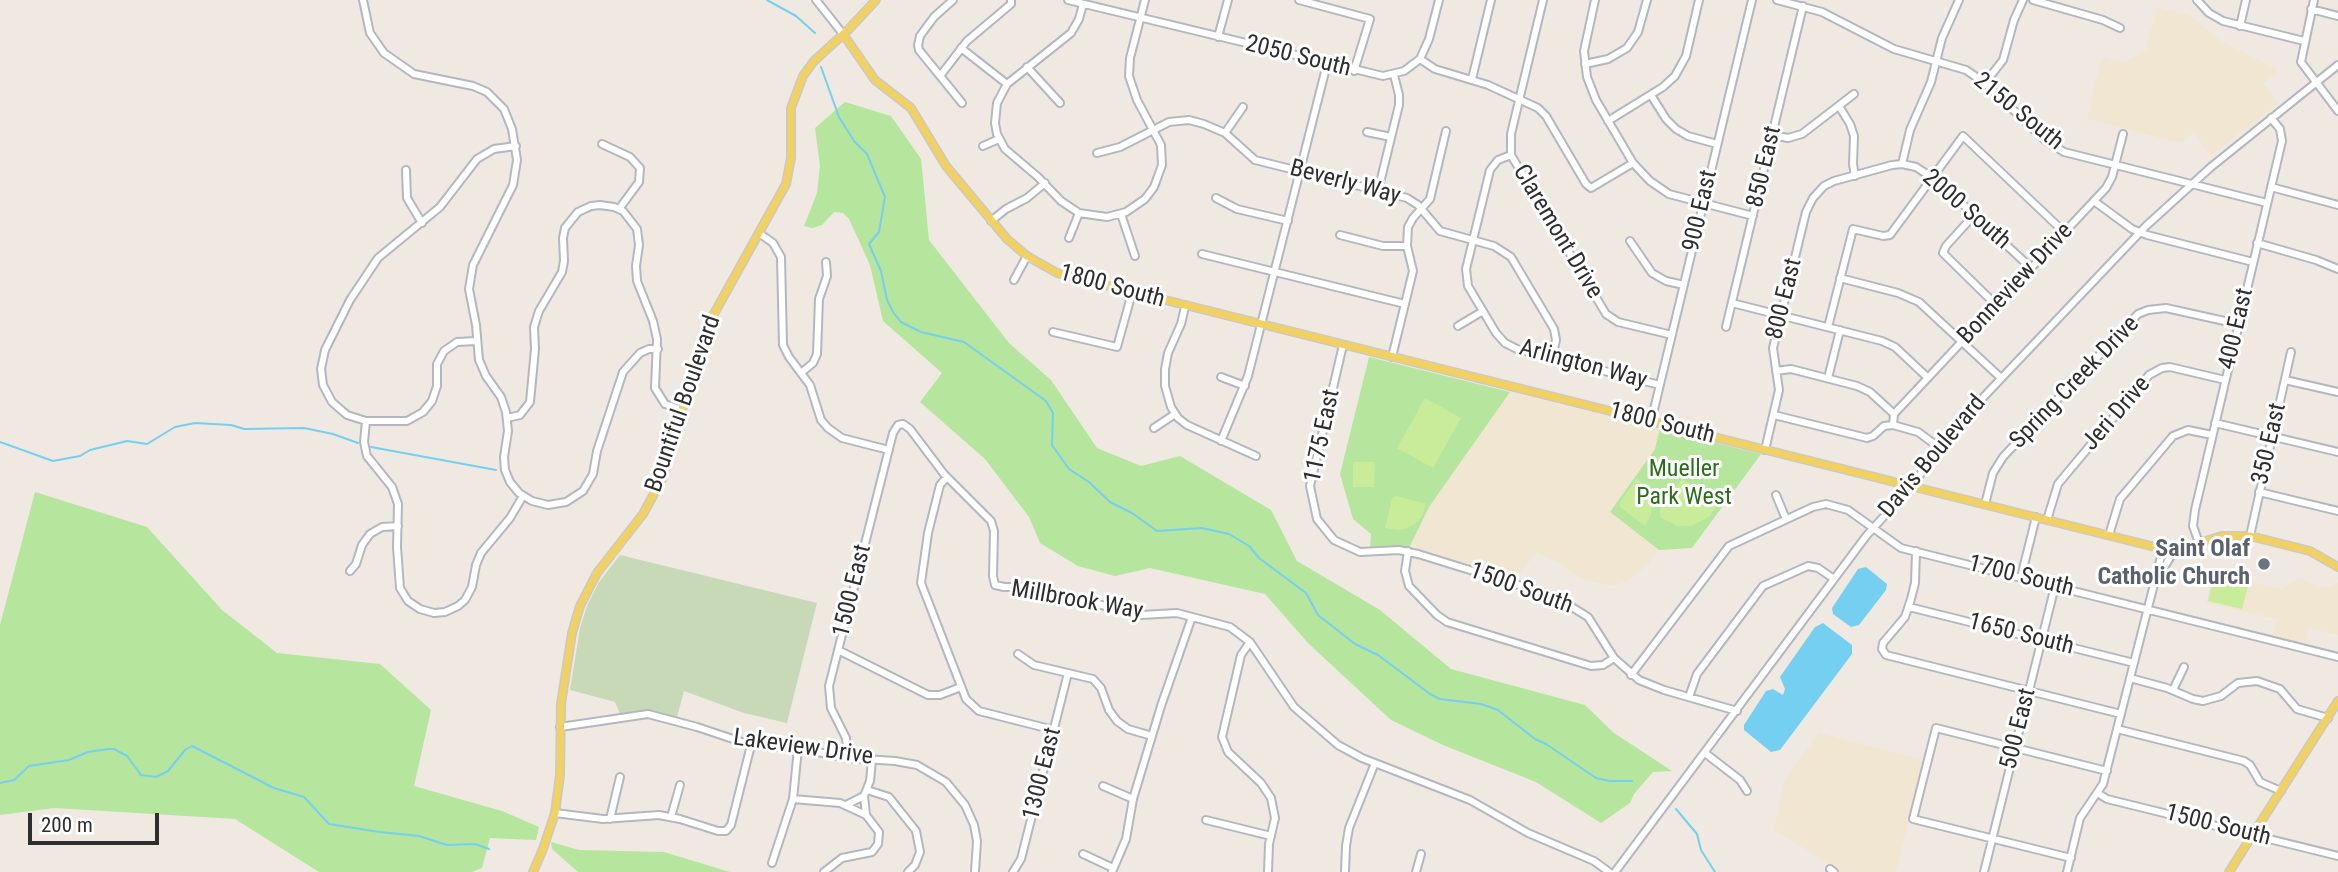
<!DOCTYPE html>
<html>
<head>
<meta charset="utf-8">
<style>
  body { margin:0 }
  #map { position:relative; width:2338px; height:872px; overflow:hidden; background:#efe9e1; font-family:"Roboto Condensed",sans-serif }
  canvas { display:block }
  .scale { position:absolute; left:28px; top:813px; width:131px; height:32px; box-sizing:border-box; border:4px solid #2e2e2e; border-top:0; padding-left:9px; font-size:21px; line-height:24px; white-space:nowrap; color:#2e2e2e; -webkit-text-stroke:5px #fff; paint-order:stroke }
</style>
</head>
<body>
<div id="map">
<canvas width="2338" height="872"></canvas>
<div class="scale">200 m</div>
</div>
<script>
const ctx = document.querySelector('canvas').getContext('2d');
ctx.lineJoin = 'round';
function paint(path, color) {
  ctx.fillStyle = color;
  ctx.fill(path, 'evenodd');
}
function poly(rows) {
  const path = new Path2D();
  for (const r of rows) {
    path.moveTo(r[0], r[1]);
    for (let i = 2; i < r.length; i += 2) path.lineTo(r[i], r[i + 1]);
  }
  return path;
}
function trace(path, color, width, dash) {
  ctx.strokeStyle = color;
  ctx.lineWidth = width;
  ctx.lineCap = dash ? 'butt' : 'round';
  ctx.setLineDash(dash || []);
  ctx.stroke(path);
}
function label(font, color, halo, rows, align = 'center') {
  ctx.font = font + ' "Roboto Condensed",sans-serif';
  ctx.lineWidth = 6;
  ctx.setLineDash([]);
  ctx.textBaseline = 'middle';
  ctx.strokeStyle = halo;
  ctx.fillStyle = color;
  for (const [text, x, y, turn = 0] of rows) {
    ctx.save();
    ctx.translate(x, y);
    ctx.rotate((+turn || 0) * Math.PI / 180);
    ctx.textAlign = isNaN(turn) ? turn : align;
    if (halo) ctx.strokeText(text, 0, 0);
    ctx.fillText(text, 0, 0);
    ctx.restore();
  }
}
paint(poly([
  [2157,7,2190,16,2221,41,2275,68,2278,73,2263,83,2278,104,2210,156,2194,132,2181,143,2087,119,2102,57,2125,63,2146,50],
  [1510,392,1660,429,1655,449,1610,512,1659,550,1648,564,1628,581,1611,586,1582,579,1559,563,1536,552,1515,580,1409,548,1429,507],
  [2214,573,2276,588,2281,589,2300,578,2324,588,2338,583,2338,635,2309,628,2304,645,2272,637,2276,619,2206,603],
  [1819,733,1924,760,1896,872,1841,872,1774,829,1785,779]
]), '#f0e6d1');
paint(poly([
  [845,102,891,116,921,159,929,240,1009,343,1051,380,1097,448,1141,466,1180,456,1271,510,1297,561,1380,610,1451,669,1585,705,1614,733,1672,771,1653,772,1634,794,1630,803,1601,823,1536,782,1443,745,1391,720,1308,643,1265,594,1150,568,1115,576,1078,566,1040,543,1029,517,985,459,920,402,942,373,883,321,870,265,849,219,843,213,834,212,822,225,812,228,804,226,817,193,820,166,815,128],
  [1369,357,1510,392,1429,507,1409,548,1391,547,1370,549,1371,534,1353,519,1340,474],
  [1660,429,1761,454,1692,548,1659,550,1610,512,1655,449],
  [35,492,147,527,222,610,277,653,380,664,431,710,414,786,502,811,539,827,536,840,490,838,482,868,472,872,319,872,235,819,55,808,0,815,0,625],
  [551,842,579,850,664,852,730,872,578,872,552,849]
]), '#b6e59e');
paint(poly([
  [620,555,817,603,787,723,744,713,684,691,677,717,645,710,620,714,615,702,570,690,580,628,587,606,599,582]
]), '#c8d9b8');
paint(poly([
  [1425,398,1461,418,1433,468,1397,448],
  [1353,462,1375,462,1374,487,1353,487],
  [1637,478,1649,490,1652,502,1651,514,1645,526,1620,507,1620,502],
  [1681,480,1685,480,1717,504,1710,516,1692,526,1677,526,1660,517,1660,509],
  [1396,496,1426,504,1422,516,1417,522,1406,529,1398,530,1385,528,1392,498],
  [2214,575,2249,583,2242,609,2208,601]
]), '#c9ec9a');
paint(poly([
  [1866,567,1887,584,1886,590,1859,625,1851,627,1833,614,1832,608,1858,569],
  [1823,623,1852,645,1852,654,1780,750,1771,752,1744,730,1744,725,1766,691,1773,689,1783,695,1785,689,1780,677,1815,627]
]), '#75cff0');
trace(poly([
  [767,0,796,16,815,33],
  [821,67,839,117,854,141,867,154,885,197,879,232,869,244,881,271,887,300,893,312,901,322,921,332,964,342,1046,401,1053,413,1052,445,1069,469,1089,482,1110,502,1132,513,1157,531,1202,528,1229,534,1249,546,1259,558,1306,593,1318,615,1355,644,1378,655,1430,694,1440,699,1481,704,1498,710,1535,739,1546,744,1596,778,1610,781,1632,781],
  [0,442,53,461,80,456,90,450,127,441,147,444,175,427,195,423,231,425,244,429,304,428,333,434,358,443],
  [371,447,496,470],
  [0,783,14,780,29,766,69,760,88,752,108,749,114,749,127,756,141,775,156,777,168,771,185,750,192,746,274,788,304,797,329,824,380,832,419,836,447,845,475,844,489,849],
  [1676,809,1697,834,1701,850,1715,872]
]), '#75cff0', 2);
const minor = poly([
  [363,0,370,33,384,53,414,74,473,86,487,92,504,109,512,129,517,160,513,185,473,265,469,289,476,325,479,360,486,376,501,397,506,412,508,431,504,457,505,470,510,482,519,493,532,501,548,505,566,502,583,491,593,474,597,451,623,372,640,353,649,349,658,349],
  [816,0,843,34],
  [953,0,934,17,920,36,918,45,919,50,962,103],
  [1068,0,1383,76,1404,71,1420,59,1429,39,1439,0],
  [1299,0,1370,19,1354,71],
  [1543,0,1511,134,1511,155,1606,314,1618,322,1672,335],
  [1595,0,1584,51,1587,77,1596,100,1633,163,1650,181,1669,194,1753,216],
  [1777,0,1822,12,1894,49,1966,70,1985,83,2045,140,2064,152,2267,203],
  [2033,0,2103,20,2120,28],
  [2197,0,2209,13,2223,21,2304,41],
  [2314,0,2301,62,2338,111],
  [1083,4,1079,19,1071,33,1007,84,997,103,995,123,997,134,1005,149,1038,177,1061,201,1079,213,1107,217,1126,212,1145,199,1154,187,1162,165,1161,145,1137,100,1129,76,1130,58,1145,0],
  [2311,9,2338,16],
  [2240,26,2246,0],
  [1218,37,1228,0],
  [961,48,1007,84],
  [1420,59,1435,69,1488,85,1538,108,1546,116,1586,184,1591,188,1633,163],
  [1585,64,1608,59,1627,48,1638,32,1647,0],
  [1027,67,1060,103],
  [940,76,967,41,1011,4,1011,0],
  [1472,79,1491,0],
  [1985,83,2003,60,2014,20,2023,0],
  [1651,95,1666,119,1676,129,1688,136,1717,144],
  [1839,106,1850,124,1854,136,1853,164,1855,176],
  [1608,121,1663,87,1675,76,1686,56,1699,0],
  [1367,132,1391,137],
  [1225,133,1243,107],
  [1772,135,1788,138,1802,134,1854,94],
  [602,144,630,157,640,168,639,182,619,209],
  [983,146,999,139],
  [1097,153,1120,147,1169,122,1189,120,1204,124,1225,133,1255,160,1407,198,1418,205,1440,231,1494,246,1511,257,1554,329,1556,340,1552,358],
  [1511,155,1498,160,1490,170,1466,269,1468,286,1496,333,1505,343,1517,349,1660,385],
  [1902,164,1910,130,1931,82,1942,38,1959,0],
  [406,170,407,198,422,223],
  [2271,187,2338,205],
  [1378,191,1399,105,1399,95,1394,75],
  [1216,198,1237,209,1288,221],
  [2094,201,2132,229,2147,235,2253,262],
  [1121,214,1135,256],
  [1974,215,1946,246,1943,253,1996,305],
  [991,221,1006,209,1027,198,1045,183],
  [759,233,773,243,781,257,783,345,789,357,810,385,821,420,828,428,842,438,889,450],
  [1340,235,1383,246,1407,246],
  [1069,238,1079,213],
  [1630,241,1652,273,1666,281,1684,285],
  [2257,243,2316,260,2338,269],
  [1202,254,1405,304],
  [1840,278,1898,293,1919,302,2001,378],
  [1014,280,1027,256],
  [1732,303,1882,341,1895,347,1928,378],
  [1185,307,1181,324,1168,353,1165,369,1165,386,1171,407,1178,418,1187,425,1256,456],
  [1458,326,1483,311],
  [1726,327,1803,6],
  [1828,327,1853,229,1883,236,1890,235,1963,136,2065,233],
  [1053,332,1117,347,1132,293],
  [476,341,457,342,444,351,437,364,437,386,432,401,423,412,407,421,366,421,347,415,332,402,323,385,321,369,325,350,350,300,378,258,440,207,477,159,494,149,516,146],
  [1343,345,1310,486,1317,519,1334,540,1360,552,1399,550,1418,554,1554,596,1588,617,1614,658,1639,680,1664,690,1737,711],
  [1392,357,1413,271,1407,246,1408,227,1413,218,1430,199,1446,131],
  [1776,371,1791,369,1857,386,1870,392,1894,414],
  [801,373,813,363,817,354,819,299,827,276,826,262],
  [1221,377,1245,386],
  [1828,378,1840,330],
  [2285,380,2338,392],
  [1774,415,1867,438,1873,436,1884,426,1893,425,1918,432,1937,446],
  [507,418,520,415,530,402,535,349,534,327,539,311,562,272,564,261,563,238,565,228,578,212,591,206,600,205,614,207,623,211,637,229,639,245,636,266,637,281,653,321,657,339,655,388,665,404,682,410],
  [366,421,364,442,367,456,392,487,398,504,397,547,400,588,408,601,420,609,434,613,445,612,458,606,465,600,472,587,476,565,481,553,510,518,523,496],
  [1651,422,1752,0],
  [2215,423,2338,452],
  [1893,425,1894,414,2106,188,2112,177,2123,134],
  [1154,428,1175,414],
  [1221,441,1248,376,1327,64],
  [1765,450,1779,390,1773,348,1806,212,1813,198,1824,186,1834,181,1892,165,1902,164,1916,167,1939,182,2031,268],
  [947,477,940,485,928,533,921,583,966,699,979,711,1054,730],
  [2259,492,2338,511],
  [1776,495,1786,519],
  [1985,504,1993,473,2003,457,2138,314,2148,310,2166,308,2238,324],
  [2047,520,2058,484,2149,375,2162,368,2170,367,2225,380],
  [2109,535,2120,499,2173,436,2188,430,2212,435],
  [2250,536,2291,352],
  [2199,543,2193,526,2195,510,2282,141,2280,129,2271,118],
  [1408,551,1405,571,1409,586,1437,615,1447,622,1591,666,1603,665,1614,658],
  [1916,551,1915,583,1911,599,1905,617,1883,643,1882,649,1886,655,2121,714],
  [350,571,356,564,362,545,370,534,382,527,398,526],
  [2156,574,2161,572,2175,550],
  [2021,577,2036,517],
  [1909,607,2134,663],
  [1250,642,1241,655,1222,737,1228,752,1261,783,1271,798,1275,818,1269,844,1268,872],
  [838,650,928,695,940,695,961,687],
  [1018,654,1034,665,1093,679,1101,688,1109,710,1117,721,1128,729,1152,736],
  [1631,675,1729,546,1813,507,1826,504,1848,510,1901,548,2338,657],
  [2130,678,2167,688,2193,699,2203,701,2221,696,2238,683,2257,681,2280,689,2297,709,2328,718],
  [2173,690,2184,667],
  [1689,697,1697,674,1763,586,1808,566,1818,568,1834,579],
  [560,727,648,714,697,727,751,745,798,748,848,758,895,761,917,765,946,782,965,805,974,825,977,841,975,872],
  [2117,729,2244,761,2250,765,2260,782,2281,791],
  [1705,753,1740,780,1747,791],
  [848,758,846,738,831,708,829,686,893,433,898,425,903,424,910,429,944,474,991,521,994,531,993,576,995,585,1004,587,1030,587,1141,615,1177,613,1230,627,1250,642,1294,707,1338,745,1362,758,1470,800,1528,833,1594,861,1609,872],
  [1103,786,1133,799],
  [867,790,889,797,916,831,920,852,915,865,908,872],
  [2099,794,2107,799,2338,856],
  [793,799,840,803,866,815],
  [846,805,864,796,870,781,872,760],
  [555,813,603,819,659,815,680,819,718,831,726,831,731,825,751,745],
  [671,817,680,785],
  [610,819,620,777],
  [1206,820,1271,836],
  [1083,854,1113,868],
  [2071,858,1913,819,1936,728,2107,771],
  [772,863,793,799,798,748],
  [1830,869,1834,872],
  [824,872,842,858,872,852,878,844,879,832,866,815,864,796],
  [1013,872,1021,859,1068,673],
  [1112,872,1126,839,1133,799,1161,706,1192,617],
  [1345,872,1346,846,1349,828,1375,763],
  [1416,872,1421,854],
  [1615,872,1867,535,1917,480,1937,446,2146,226,2211,167,2338,65],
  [1984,872,2055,586],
  [2067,872,2080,818,2103,784,2163,549]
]);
const major = poly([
  [843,34,875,80,911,108,946,166,1007,239,1027,256,1057,273,2163,549,2180,549,2222,536,2250,536,2310,551,2338,567],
  [533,872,543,849,555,813,560,775,561,704,572,633,580,606,597,573,643,514,662,479,705,330,786,184,791,158,791,108,803,76,814,61,848,30,876,0],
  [2229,872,2338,701]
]);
trace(minor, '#b4b7c1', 10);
trace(major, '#c9c9c9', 10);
trace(minor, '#fff', 6);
trace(major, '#f2d163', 7);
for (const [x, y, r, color] of [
  [2264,564,7,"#6b7280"]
]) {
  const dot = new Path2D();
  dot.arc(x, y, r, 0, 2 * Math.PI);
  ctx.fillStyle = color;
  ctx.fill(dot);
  trace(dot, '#fff', 2.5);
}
label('24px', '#2e2e2e', '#fff', [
  ["2050 South",1298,57,14],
  ["2150 South",2018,112,39],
  ["850 East",1765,167,-77],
  ["Beverly Way",1345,183,15],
  ["2000 South",1966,210,41],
  ["900 East",1701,211,-77],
  ["Claremont Drive",1557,232,59],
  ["Bonneview Drive",2016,284,-47],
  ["1800 South",1112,287,15],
  ["800 East",1785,299,-76],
  ["400 East",2237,329,-77],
  ["Arlington Way",1583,365,15],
  ["Spring Creek Drive",2075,383,-46],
  ["Bountiful Boulevard",684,404,-71],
  ["Jeri Drive",2117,414,-49],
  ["1800 South",1662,424,14],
  ["1175 East",1323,436,-78],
  ["350 East",2270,444,-77],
  ["Davis Boulevard",1933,457,-50],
  ["1700 South",2021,577,14],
  ["1500 South",1521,589,20],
  ["1500 East",853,591,-76],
  ["Millbrook Way",1077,601,10],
  ["1650 South",2021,635,14],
  ["500 East",2019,729,-76],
  ["Lakeview Drive",803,748,8],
  ["1300 East",1043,774,-76],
  ["1500 South",2218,826,14]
]);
label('24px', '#2c6e1b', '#fff', [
  ["Mueller",1684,470],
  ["Park West",1684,498]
]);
label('bold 24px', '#5b616d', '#fff', [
  ["Saint Olaf",2250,550],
  ["Catholic Church",2250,578]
], 'right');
</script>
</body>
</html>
